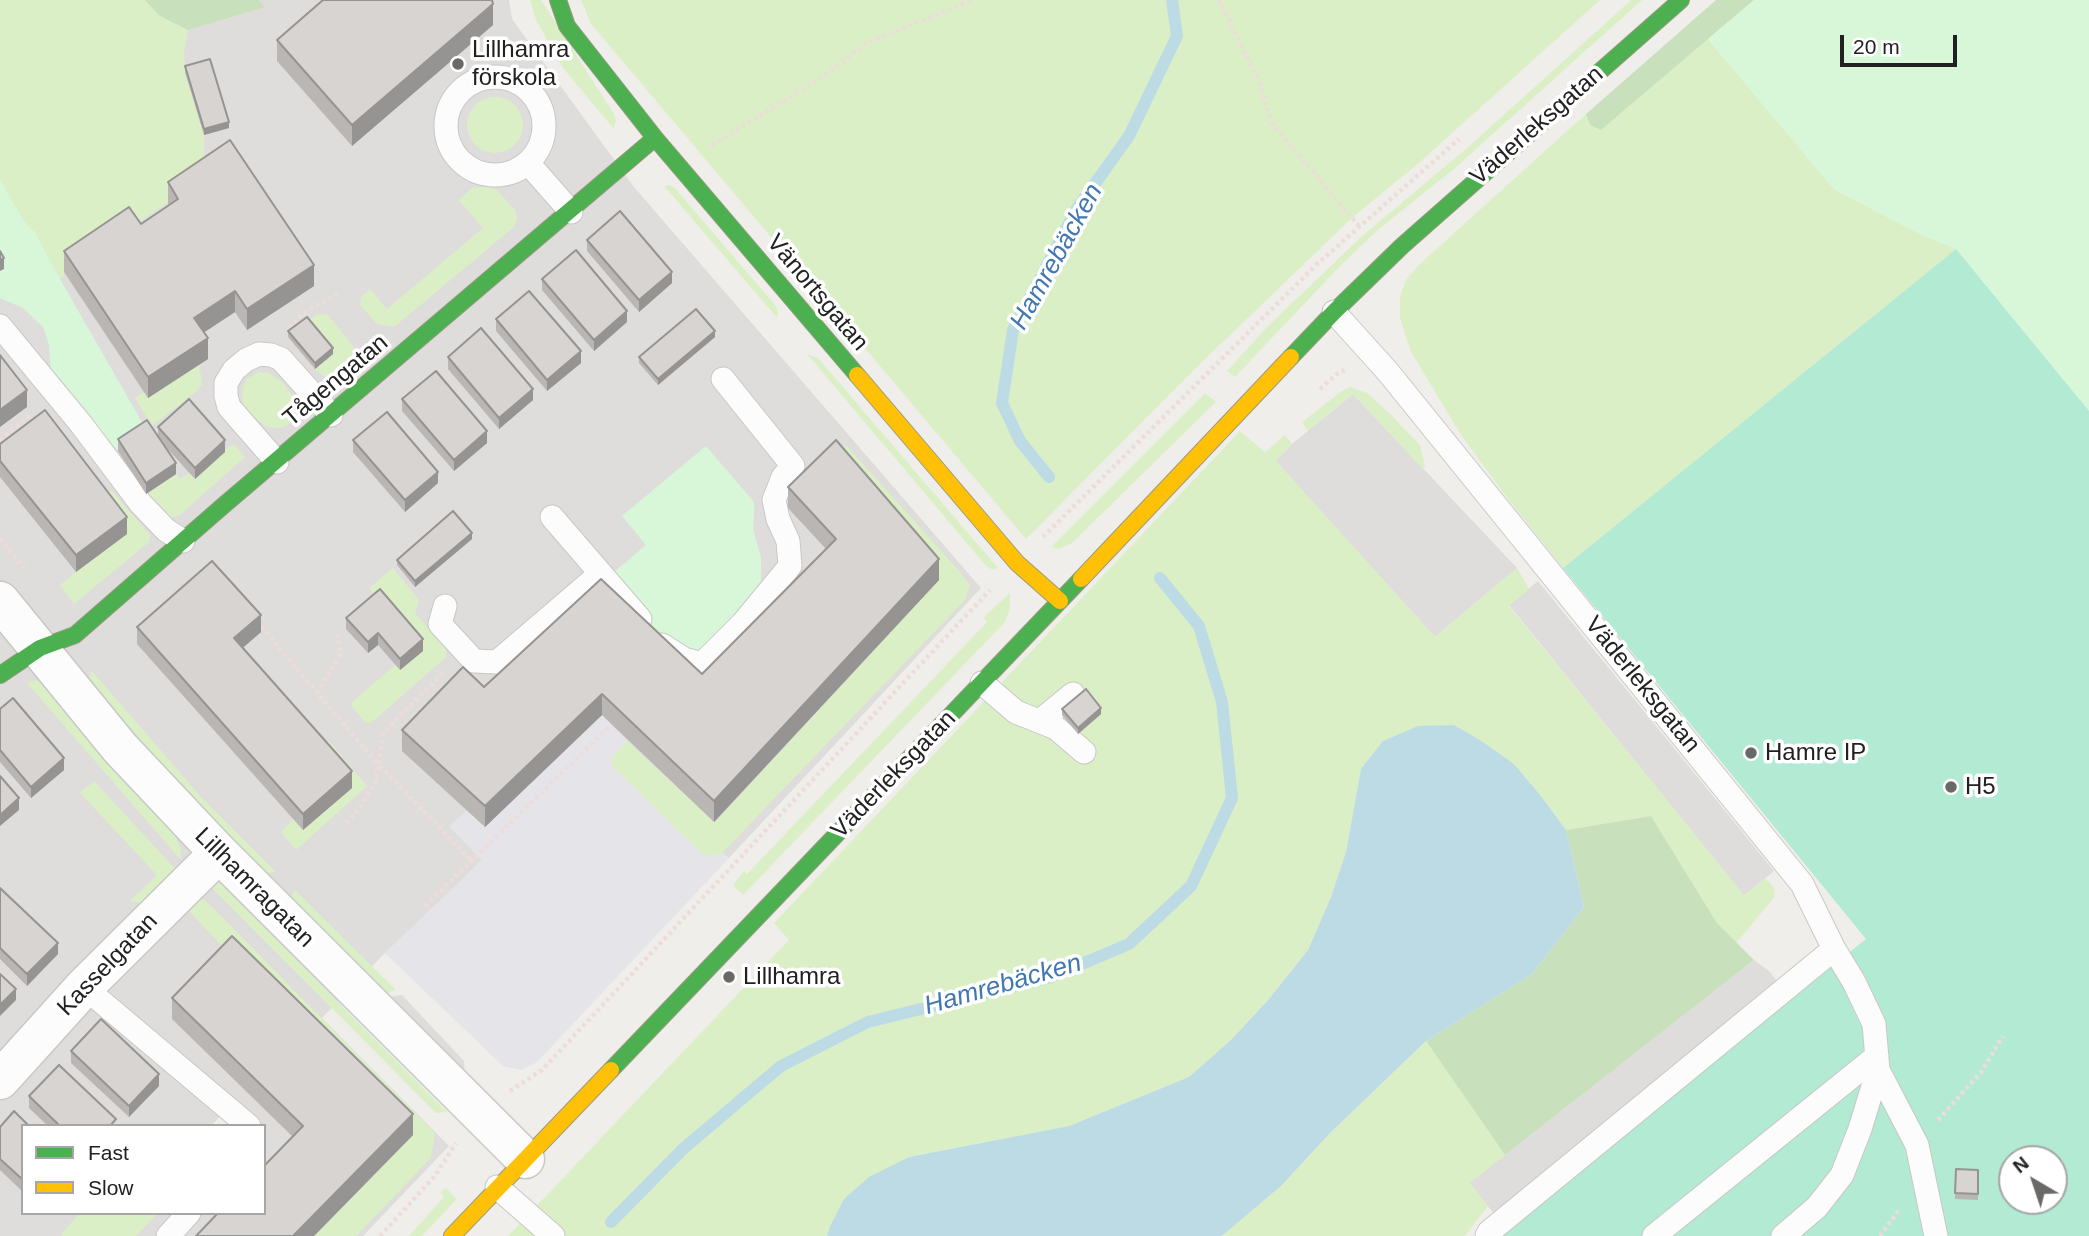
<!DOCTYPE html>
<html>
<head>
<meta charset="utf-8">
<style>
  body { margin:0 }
  #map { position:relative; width:2089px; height:1236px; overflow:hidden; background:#f0eeea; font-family:Arial,sans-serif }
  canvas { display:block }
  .legend { position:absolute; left:21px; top:1124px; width:245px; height:91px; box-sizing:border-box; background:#fff; border:2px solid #a6a6a6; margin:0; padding:9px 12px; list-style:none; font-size:21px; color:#212121 }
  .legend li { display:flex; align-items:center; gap:14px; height:35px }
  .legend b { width:35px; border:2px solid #a6a6a6 }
  .north { position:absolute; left:1998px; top:1145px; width:70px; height:70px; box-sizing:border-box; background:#fff; border:2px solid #a6a6a6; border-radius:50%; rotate:321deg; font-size:19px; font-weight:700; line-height:28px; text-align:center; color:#212121 }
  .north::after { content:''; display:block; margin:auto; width:24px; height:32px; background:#696967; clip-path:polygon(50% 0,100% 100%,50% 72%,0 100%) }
  .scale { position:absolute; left:1840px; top:35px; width:117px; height:32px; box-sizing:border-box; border:4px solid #212121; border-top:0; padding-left:9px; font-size:21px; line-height:24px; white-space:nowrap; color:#212121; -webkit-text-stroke:5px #fff; paint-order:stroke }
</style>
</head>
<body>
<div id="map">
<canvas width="2089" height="1236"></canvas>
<ul class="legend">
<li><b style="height:9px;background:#4caf50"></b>Fast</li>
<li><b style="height:9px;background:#ffc107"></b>Slow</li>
</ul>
<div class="north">N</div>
<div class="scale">20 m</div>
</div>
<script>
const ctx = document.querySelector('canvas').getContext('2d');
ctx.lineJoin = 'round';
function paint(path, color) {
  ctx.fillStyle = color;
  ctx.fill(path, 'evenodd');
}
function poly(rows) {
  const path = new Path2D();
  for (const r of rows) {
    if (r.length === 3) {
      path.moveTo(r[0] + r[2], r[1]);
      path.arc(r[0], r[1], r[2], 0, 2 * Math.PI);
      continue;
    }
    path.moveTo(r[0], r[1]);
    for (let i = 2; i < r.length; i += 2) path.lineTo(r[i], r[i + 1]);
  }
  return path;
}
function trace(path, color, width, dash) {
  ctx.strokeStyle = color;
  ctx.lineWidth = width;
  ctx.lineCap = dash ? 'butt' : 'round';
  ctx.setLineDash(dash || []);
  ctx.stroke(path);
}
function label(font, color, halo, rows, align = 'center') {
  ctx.font = font + ' Arial,sans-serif';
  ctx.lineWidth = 7;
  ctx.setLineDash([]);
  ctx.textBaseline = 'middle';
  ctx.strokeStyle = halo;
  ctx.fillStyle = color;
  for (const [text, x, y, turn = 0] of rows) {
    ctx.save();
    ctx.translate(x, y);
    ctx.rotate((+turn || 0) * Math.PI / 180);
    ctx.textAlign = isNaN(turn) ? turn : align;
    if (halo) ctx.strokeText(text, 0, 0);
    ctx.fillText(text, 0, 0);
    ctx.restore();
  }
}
paint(poly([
  [0,0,509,0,512,19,634,187,981,588,729,858,722,853,602,715,485,827,450,827,482,860,385,953,322,1018,449,1146,363,1236,0,1236],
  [754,501,753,530,761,558,613,574,647,545,623,516],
  [223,1113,236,1126,264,1126,264,1213,23,1213,23,1126,211,1126]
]), '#dfdddb');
paint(poly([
  [433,172,484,227,387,309,371,290,357,301,304,241,352,198,376,223],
  [713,298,838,445,782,490,730,426,463,651,393,568],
  [1353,394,1517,568,1435,637,1275,461,1292,444],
  [290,501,377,597,304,663,217,567],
  [1538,581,1774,871,1744,896,1509,605],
  [389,787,471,872,385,953,304,870],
  [80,793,157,876,74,953,0,872,0,868],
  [1754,960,1770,972,1841,1070,1512,1236,1469,1183],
  [402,995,464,1061,465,1080,385,997],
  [0,1198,43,1236,0,1236]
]), '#dedddb');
paint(poly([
  [0,0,145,0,160,16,188,30,184,52,185,72,204,135,204,156,223,152,239,158,300,251,309,269,308,277,230,161,64,272,64,276,60,279,35,232,24,221,0,179],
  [530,0,541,0,614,114,616,120,614,129,563,68,536,20],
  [581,0,1600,0,1420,162,1352,218,1202,362,1026,539,619,57,591,24],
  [1631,0,1642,0,1454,169,1379,229,1343,263,1235,377,1227,371,1266,328,1362,236,1467,148],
  [1708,39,1834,189,1914,231,1956,249,1563,568,1508,499,1461,435,1410,350,1400,318,1400,296,1407,278,1423,261,1586,114,1590,125,1601,130],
  [495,125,28],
  [669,185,675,188,776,306,778,313,777,318,664,186],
  [488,186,497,190,515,210,517,219,514,227,394,327,377,324,360,305,361,297,370,289,387,309,483,228,459,200,472,188],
  [322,314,328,315,349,341,354,348,355,354,348,368,331,382,315,369,307,323,316,315],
  [807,354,818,358,998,568,993,570,987,567],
  [199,363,202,384,197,391,152,426,135,398,144,392,148,398],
  [259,372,268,373,281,381,292,395,295,403,295,416,290,423,284,427,278,428,266,426,254,417,244,406,242,400,243,387,247,379],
  [1350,387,1367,393,1388,412,1420,445,1425,467,1423,469,1353,394,1308,431,1302,422,1342,391],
  [1205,393,1216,402,1071,544,1058,549,1052,546],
  [1240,431,1265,452,1285,435,1292,444,1276,461,1435,637,1517,568,1529,589,1509,606,1744,895,1766,878,1775,889,1774,898,1736,943,1717,923,1651,816,1566,830,1541,796,1514,764,1483,742,1454,725,1361,769,1346,852,1331,897,1308,950,1269,999,1232,1039,1189,1077,1069,1126,909,1157,844,1199,830,1226,827,1236,508,1236,789,940,774,923],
  [234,444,245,457,180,515,171,518,165,514,146,494,176,474,180,479],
  [846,445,960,572,970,585,965,600,722,853,712,857,701,853,612,766,611,758,627,741,715,822,939,580,795,488],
  [111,490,150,535,149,542,74,604,60,585,76,572,101,498],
  [393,568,419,600,415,613,446,649,446,657,371,723,365,722,352,707,352,702,395,665,401,670,423,651,369,588],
  [1010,593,1010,609,1005,622,743,895,733,885,744,871,747,874,987,622,983,618],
  [91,670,202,798,276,872,267,873,209,816,115,711,90,678],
  [36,680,44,685,175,835,181,850,181,860,27,683],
  [329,741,367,786,296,850,281,832,293,819,318,749],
  [94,781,178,872,144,903,130,901,157,875,80,793],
  [215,878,447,1112,436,1113,210,886],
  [295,890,396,990,385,994,291,897],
  [200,899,205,900,435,1133,431,1158,356,1236,314,1236,413,1135,232,957,188,910],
  [1426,1041,1505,1155,1470,1183,1488,1206,1465,1236,1220,1236,1281,1186,1331,1132],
  [446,1188,457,1199,422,1236,409,1236,444,1197,440,1193],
  [80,1213,158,1213,136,1236,63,1236,61,1234]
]), '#dbefc7');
paint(poly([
  [145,0,258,0,265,7,188,30,160,16],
  [1716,0,1754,0,1601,130,1590,125,1586,114],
  [1651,816,1717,923,1754,960,1505,1155,1426,1041,1532,974,1584,907,1566,830]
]), '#c9e0bd');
paint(poly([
  [1754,0,2089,0,2089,411,1956,249,1914,231,1834,189,1708,39],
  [0,179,24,221,35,232,60,279,147,431,118,451,51,375,49,345,43,327,23,308,0,298],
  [706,446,754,502,753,530,761,558,761,591,698,652,668,642,639,611,613,573,646,545,622,516]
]), '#d7f7d8');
paint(poly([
  [1956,249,2089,411,2089,1236,1496,1236,1866,939,1563,568],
  [2012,1159,2054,1159,2054,1201,2012,1201]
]), '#b2ead4');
paint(poly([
  [602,715,627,741,611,758,612,766,701,853,712,857,722,853,729,858,537,1062,521,1070,503,1066,385,953,482,860,449,826,467,810,485,826]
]), '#e5e4e9');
paint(poly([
  [1454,725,1483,742,1514,764,1541,796,1566,830,1584,907,1532,974,1426,1041,1331,1132,1281,1186,1224,1234,1220,1236,827,1236,830,1226,844,1199,869,1177,909,1157,1069,1126,1189,1077,1232,1039,1269,999,1308,950,1331,897,1346,852,1361,769,1383,741,1418,726]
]), '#bcdbe5');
trace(poly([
  [1049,477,1020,441,1002,403,1013,330,1076,210,1129,136,1177,36,1172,0],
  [611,1222,684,1148,781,1066,868,1022,1051,977,1129,944,1191,886,1232,798,1222,702,1199,626,1160,578]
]), '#bcdbe5', 12);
const lane = poly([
  [495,126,49],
  [528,163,571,212],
  [1334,312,1388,372,1802,884,1834,949,1854,982,1874,1024,1878,1070,1860,1129,1842,1175,1817,1207,1783,1236],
  [0,326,81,424,141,504,166,530,183,541],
  [277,462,229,407,226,396,226,383,234,370,246,360,259,354,271,355,281,359,331,415],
  [552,517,640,619],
  [445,606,440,624,474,661,497,662,600,574],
  [662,645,684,659,702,664,743,623,790,566,788,541,778,519,774,500,783,477,793,466,723,379],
  [982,683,1016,712,1056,728,1084,752],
  [1040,721,1073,694],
  [84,987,249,1126],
  [1878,1070,1917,1145,1936,1236],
  [497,1187,553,1236],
  [168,1236,189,1213],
  [1487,1236,1489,1232,1834,949],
  [1654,1236,1877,1056]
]);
const street = poly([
  [0,601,120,748,219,853,525,1159],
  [0,1080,84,987,219,853]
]);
const fast = poly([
  [558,0,567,26,655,138,857,375],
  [1291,357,1334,312,1402,246,1681,0],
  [0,675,40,648,75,635,224,505,655,138],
  [611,1070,1081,579]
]);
const slow = poly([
  [857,375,1017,563,1060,601],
  [1081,579,1291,357],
  [452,1236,611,1070]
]);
trace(lane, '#c8c8c6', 25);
trace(street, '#c8c8c6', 41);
trace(fast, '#999b80', 18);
trace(slow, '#999b80', 18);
trace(poly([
  [1219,0,1260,83,1271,122,1359,226],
  [712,145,824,76,866,43,973,0],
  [290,328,302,313,340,293],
  [1320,389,1339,372,1346,370],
  [0,440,31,414],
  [1043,537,1316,265,1459,139],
  [0,539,24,568],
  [257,621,317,693],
  [337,634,341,654,317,693,379,765],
  [379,764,383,733,444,672],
  [346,823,359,809,375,784,379,765,471,860],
  [425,906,611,725],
  [510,1091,542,1070,990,590],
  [1938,1120,1981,1072,2003,1036],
  [380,1236,435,1176,456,1143],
  [1880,1236,1898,1211]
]), '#edddda', 4.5, [3.5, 3.5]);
trace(lane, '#fdfcfc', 23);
trace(street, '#fdfcfc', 38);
trace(fast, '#4caf50', 16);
trace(slow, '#ffc107', 16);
paint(poly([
  [493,25,352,146,277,61,277,40],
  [185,66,229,128,204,135,185,72],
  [168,182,314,286,247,330,235,312,204,332,208,359,148,398,64,272,64,251,141,224,169,205,168,203],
  [587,240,672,283,639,312,587,251],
  [542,279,627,322,594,351,542,290],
  [496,319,581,363,547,391,496,331],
  [288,331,333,354,315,369,288,337],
  [715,337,658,385,639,363,639,357],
  [448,357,533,400,499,429,448,369],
  [402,399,487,443,454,471,402,411],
  [158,427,225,452,195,479,164,445,176,474,146,494,118,451,118,439,158,436],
  [353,440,438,483,405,512,353,452],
  [0,444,127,534,76,572,0,477],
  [788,487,939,580,714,822,602,715,485,827,402,751,402,730,484,687,702,674,826,549,788,508],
  [472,539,415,587,397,565,397,560],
  [346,618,423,651,400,670,378,645,368,653,346,629],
  [137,627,261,632,243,648,352,788,303,830,137,644],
  [0,709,64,770,31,798,0,762],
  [1062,709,1101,714,1078,734,1062,715],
  [0,888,58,954,27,986,0,959],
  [172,998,413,1135,314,1236,196,1236,293,1137,172,1019],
  [71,1051,159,1086,129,1117,71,1063],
  [29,1096,116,1126,48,1126,29,1108],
  [23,1126,23,1192,0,1170,0,1127],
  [1956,1169,1978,1170,1978,1200,1955,1199]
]), '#b9b6b4');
paint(poly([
  [493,4,493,25,352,146,352,125],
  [229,122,229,128,204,135,204,129],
  [4,258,4,269,0,271,0,260],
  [314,265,314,286,247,330,247,309],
  [672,272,672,283,639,312,639,300],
  [235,291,235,312,194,339,194,318],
  [627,311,627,322,594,351,594,340],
  [715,331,715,337,658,385,658,379],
  [208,338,208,359,148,398,148,377],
  [333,348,333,354,315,369,315,363],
  [581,351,581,363,547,391,547,380],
  [533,389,533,400,499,429,499,418],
  [27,390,27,407,0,427,0,410],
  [487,431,487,443,454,471,454,460],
  [225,440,225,452,195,479,195,468],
  [176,463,176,474,146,494,146,483],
  [438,472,438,483,405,512,405,500],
  [127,517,127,534,76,572,76,555],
  [472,533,472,539,415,587,415,581],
  [939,559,939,580,714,822,714,801],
  [261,615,261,632,234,655,234,638],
  [378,633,378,645,368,653,368,642],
  [423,639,423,651,400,670,400,659],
  [602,694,602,715,485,827,485,806],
  [1101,708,1101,714,1078,734,1078,728],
  [64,758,64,770,31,798,31,787],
  [352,771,352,788,303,830,303,814],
  [19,798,19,810,0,826,0,815],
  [58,943,58,954,27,986,27,974],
  [16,989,16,1000,0,1016,0,1005],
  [159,1074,159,1086,129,1117,129,1106],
  [413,1114,413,1135,314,1236,293,1236]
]), '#969492');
const building = poly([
  [323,0,492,0,493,4,352,125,277,40,323,0],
  [210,59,229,122,204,129,185,66,210,59],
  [230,140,314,265,247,309,235,291,194,318,208,338,148,377,64,251,129,207,141,224,178,199,168,182,230,140],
  [620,211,672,272,639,300,587,240,620,211],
  [576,250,627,311,594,340,542,279,576,250],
  [0,251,4,258,0,260,0,251],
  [529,291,581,351,547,380,496,319,529,291],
  [696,309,715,331,658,379,639,357,696,309],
  [307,317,333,348,315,363,288,331,307,317],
  [481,328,533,389,499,418,448,357,481,328],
  [0,355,27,390,0,410,0,355],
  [436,371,487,431,454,460,402,399,436,371],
  [189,399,225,440,195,468,158,427,189,399],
  [45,410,127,517,76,555,0,461,0,444,45,410],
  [387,412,438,472,405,500,353,440,387,412],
  [147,420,176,463,146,483,118,439,147,420],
  [836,440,939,559,714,801,602,694,485,806,402,730,463,667,484,687,601,579,702,674,836,539,788,487,836,440],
  [453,511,472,533,415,581,397,560,453,511],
  [212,561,261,615,234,638,352,771,303,814,137,627,212,561],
  [380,589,423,639,400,659,378,633,368,642,346,618,380,589],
  [1086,689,1101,708,1078,728,1062,709,1086,689],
  [13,698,64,758,31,787,0,750,0,709,13,698],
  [0,776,19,798,0,815,0,776],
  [0,888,58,943,27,974,0,948,0,888],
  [232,936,413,1114,293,1236,196,1236,218,1213,264,1213,264,1166,303,1126,172,998,232,936],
  [0,974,16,989,0,1005,0,974],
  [101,1019,159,1074,129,1106,71,1051,101,1019],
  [59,1065,116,1119,110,1126,60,1126,29,1096,59,1065],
  [14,1111,29,1126,23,1126,23,1180,0,1159,0,1127,14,1111],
  [1956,1169,1978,1170,1978,1194,1955,1193,1956,1169]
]);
paint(building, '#d7d4d1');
trace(building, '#969492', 2);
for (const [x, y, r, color] of [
  [458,64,7,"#696967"],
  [1751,753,7,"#696967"],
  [1951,787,7,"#696967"],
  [729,977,7,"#696967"]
]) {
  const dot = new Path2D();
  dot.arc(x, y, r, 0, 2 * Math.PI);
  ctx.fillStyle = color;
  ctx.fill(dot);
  trace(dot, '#fff', 2.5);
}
label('24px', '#212121', '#fff', [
  ["Lillhamra",472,50],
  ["förskola",472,78],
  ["Hamre IP",1765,753],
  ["H5",1965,787],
  ["Lillhamra",743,977]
], 'left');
label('24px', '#212121', '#fff', [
  ["Väderleksgatan",1537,126,-41],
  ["Vänortsgatan",817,293,50],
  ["Tågengatan",336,381,-40],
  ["Väderleksgatan",1642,685,51],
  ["Väderleksgatan",894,775,-46],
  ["Lillhamragatan",254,888,45],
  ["Kasselgatan",108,965,-46]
]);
label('italic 26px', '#4177b2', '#fff', [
  ["Hamrebäcken",1057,257,-61],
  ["Hamrebäcken",1003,985,-16]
]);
</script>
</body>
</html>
